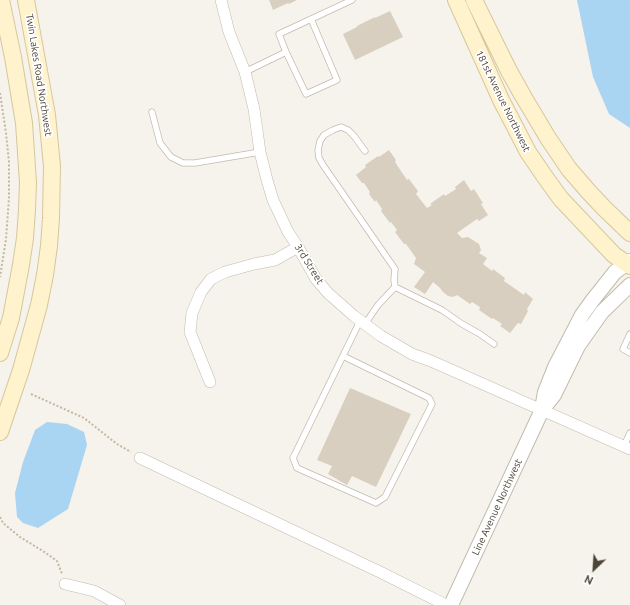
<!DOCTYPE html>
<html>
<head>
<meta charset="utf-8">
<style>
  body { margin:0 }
  #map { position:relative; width:630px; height:605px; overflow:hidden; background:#f6f3ec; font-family:Ubuntu,sans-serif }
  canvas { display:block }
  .north { position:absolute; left:574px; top:549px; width:40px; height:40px; -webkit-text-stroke:3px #fff; paint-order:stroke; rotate:205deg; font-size:11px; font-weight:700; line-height:16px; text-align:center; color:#4b4439 }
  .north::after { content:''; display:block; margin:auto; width:14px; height:18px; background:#4b4439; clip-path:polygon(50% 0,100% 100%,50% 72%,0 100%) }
</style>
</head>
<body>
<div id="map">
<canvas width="630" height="605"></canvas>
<div class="north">N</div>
</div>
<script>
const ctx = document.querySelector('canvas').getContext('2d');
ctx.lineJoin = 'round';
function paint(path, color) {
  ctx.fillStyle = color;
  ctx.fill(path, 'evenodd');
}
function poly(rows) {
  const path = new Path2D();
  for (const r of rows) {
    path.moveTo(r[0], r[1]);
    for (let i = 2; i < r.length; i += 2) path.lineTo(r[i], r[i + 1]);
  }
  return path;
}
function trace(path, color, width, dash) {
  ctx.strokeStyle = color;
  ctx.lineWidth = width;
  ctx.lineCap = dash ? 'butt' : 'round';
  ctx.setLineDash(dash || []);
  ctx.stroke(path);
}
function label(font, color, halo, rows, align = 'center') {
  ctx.font = font + ' Ubuntu,sans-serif';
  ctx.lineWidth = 3.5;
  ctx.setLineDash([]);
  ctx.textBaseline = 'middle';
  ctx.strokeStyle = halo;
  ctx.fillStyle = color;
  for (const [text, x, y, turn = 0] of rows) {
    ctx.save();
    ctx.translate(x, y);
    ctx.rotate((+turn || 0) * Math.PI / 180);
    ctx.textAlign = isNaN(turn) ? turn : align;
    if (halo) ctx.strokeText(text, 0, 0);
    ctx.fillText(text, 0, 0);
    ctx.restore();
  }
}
paint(poly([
  [577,0,630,0,630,128,609,114,593,77],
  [47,422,67,424,84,432,87,445,68,509,38,528,23,523,17,517,15,493,23,462,35,430]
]), '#a9d4f2');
paint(poly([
  [269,0,297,0,289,4,288,3,273,10],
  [390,11,403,37,355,60,343,34,357,27,357,26,375,17,375,18],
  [389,150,396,160,395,162,407,180,409,179,418,191,416,194,427,208,432,205,430,204,444,194,445,196,456,189,455,187,464,180,471,191,474,189,483,203,481,204,488,215,479,221,477,219,457,233,462,238,468,237,479,244,481,250,479,253,487,258,483,264,492,271,493,269,505,278,504,281,524,295,525,292,533,299,527,309,528,311,521,324,518,323,510,333,500,326,502,324,493,318,492,319,479,310,480,307,472,302,470,304,457,295,453,297,448,296,443,292,440,288,433,282,425,294,414,287,425,272,414,264,416,258,406,244,404,244,395,232,397,230,391,222,390,223,381,211,382,209,376,200,375,202,369,194,370,192,364,183,362,183,356,175,366,167,365,165,378,156,379,157],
  [350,388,411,414,376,487,352,476,347,485,328,474,332,466,317,460]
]), '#d8cfc1');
const service = poly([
  [286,52,306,94,337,80,311,19],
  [245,72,286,52,279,34,352,0],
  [152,112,160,143,171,157,183,163,195,163,260,152],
  [365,151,354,136,348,130,341,127,333,130,324,135,320,141,318,150,319,158,323,165,395,269,394,280,395,287],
  [365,324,378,305,395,287,442,310,462,324,480,334,494,344],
  [630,334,623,349,630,353],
  [343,356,429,398,432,404,385,497,376,503,297,468,293,458,360,321],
  [624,446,630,433]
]);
const minor = poly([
  [221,0,229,32,245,72,254,109,260,152,267,180,273,200,288,232,298,247,316,279,328,293,354,316,381,336,412,354,431,361,630,449],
  [210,382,190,332,192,313,201,292,211,279,225,272,254,264,275,260,298,247],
  [140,458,380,572,446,605],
  [65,584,94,591,120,605]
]);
const tertiary = poly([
  [542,409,545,392,555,367,582,315,592,301,615,272,630,261],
  [451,605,542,410,554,395,578,346,602,312,630,285]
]);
const secondary = poly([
  [456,0,501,100,528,152,545,177,561,199,614,255,630,266],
  [474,0,509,71,523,96,548,138,569,169,588,191,604,208,630,233],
  [0,353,11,318,21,265,25,238,27,210,28,182,24,123,13,57,1,0],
  [0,432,21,370,39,305,45,275,49,246,51,218,52,166,47,115,26,0]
]);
trace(service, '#c2bbae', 7);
trace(minor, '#c2bbae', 12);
trace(tertiary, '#c2bbae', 16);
trace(secondary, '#d6c79b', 18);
trace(poly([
  [0,93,6,133,9,162,9,198,6,239,0,277],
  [31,394,84,418,117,444,131,452],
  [0,517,3,523,20,537,46,553,57,561,62,574]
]), '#c4b79f', 2, [2, 2]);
trace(service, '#fff', 5.5);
trace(minor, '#fff', 11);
trace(tertiary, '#fff', 14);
trace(secondary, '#fff3cd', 16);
label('10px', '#4b4439', '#fff', [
  ["Twin Lakes Road Northwest",39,75,81],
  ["181st Avenue Northwest",503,101,64],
  ["3rd Street",309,264,58],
  ["Line Avenue Northwest",497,507,-65]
]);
</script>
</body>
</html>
